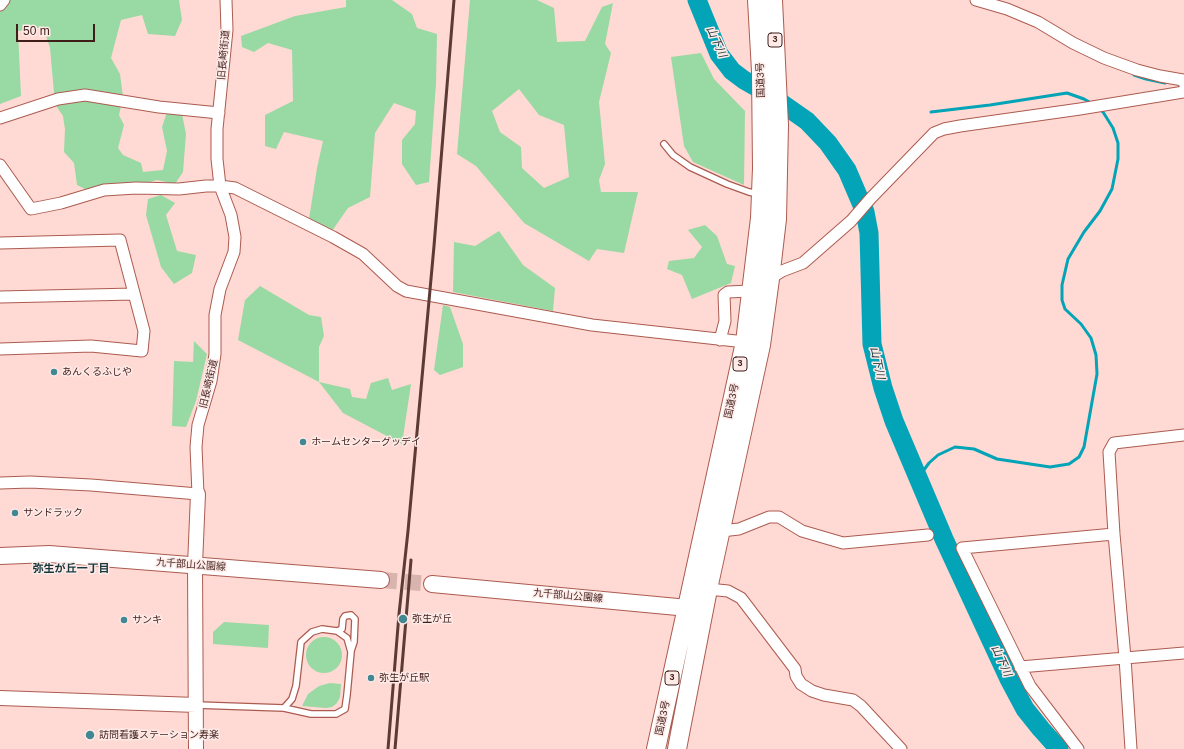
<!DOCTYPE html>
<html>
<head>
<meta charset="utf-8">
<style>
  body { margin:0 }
  #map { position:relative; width:1184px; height:749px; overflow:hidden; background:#ffd9d3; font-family:Helvetica,sans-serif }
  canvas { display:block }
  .scale { position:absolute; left:16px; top:24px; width:79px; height:18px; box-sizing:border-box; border:2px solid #3f1d19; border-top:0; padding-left:5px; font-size:12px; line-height:14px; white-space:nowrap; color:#3f1d19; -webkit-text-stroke:3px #feebe8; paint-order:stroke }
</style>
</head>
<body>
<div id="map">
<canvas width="1184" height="749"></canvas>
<div class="scale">50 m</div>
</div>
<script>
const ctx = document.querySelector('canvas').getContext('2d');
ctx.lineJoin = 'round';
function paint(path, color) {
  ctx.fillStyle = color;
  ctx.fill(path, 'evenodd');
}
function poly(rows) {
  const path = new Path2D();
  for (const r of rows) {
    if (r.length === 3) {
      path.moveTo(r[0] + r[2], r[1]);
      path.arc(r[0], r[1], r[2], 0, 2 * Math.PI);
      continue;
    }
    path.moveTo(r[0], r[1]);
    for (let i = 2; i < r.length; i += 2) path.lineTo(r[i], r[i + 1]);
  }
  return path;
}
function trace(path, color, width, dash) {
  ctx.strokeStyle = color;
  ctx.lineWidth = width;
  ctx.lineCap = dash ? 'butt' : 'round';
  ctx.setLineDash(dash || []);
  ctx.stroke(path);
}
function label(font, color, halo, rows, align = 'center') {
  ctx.font = font + ' Helvetica,"Noto Sans JP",sans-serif';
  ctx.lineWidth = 3;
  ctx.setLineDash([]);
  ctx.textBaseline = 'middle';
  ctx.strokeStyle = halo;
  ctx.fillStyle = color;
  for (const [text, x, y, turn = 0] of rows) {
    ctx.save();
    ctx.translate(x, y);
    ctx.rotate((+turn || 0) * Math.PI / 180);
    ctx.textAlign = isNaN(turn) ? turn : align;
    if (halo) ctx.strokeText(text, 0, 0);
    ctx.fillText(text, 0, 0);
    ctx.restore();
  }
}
paint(poly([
  [0,0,179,0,182,20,175,36,148,34,142,15,121,20,111,58,120,74,123,97,119,115,124,125,118,148,123,155,141,163,143,172,163,170,167,151,162,127,167,112,182,114,186,134,183,172,175,184,157,180,140,185,87,190,77,185,74,163,64,152,65,129,63,116,55,104,50,48,43,27,18,31,21,96,0,104],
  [346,0,392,0,412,14,417,28,437,34,436,83,429,182,416,185,402,164,402,140,415,124,416,111,394,103,375,133,370,197,348,208,332,231,309,219,317,168,323,141,284,132,276,149,265,146,265,115,293,101,292,50,268,43,254,52,242,47,241,36,295,16,346,7],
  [470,0,537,0,554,8,557,42,585,41,602,7,613,3,605,44,611,53,599,102,605,164,599,180,601,192,638,192,624,253,597,249,589,261,524,223,476,166,457,154],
  [519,89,539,115,564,125,569,177,544,188,522,168,521,147,500,132,492,111],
  [701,53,714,79,745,111,744,185,693,162,684,146,671,57],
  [161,195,175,203,166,215,177,251,196,255,192,273,174,284,161,267,146,215,148,199],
  [705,225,717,236,727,264,735,266,731,283,692,299,682,275,667,269,669,261,694,258,702,247,688,230],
  [499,231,523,265,555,288,553,311,453,292,454,242,475,246],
  [260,286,309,315,321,317,324,336,319,347,319,382,350,389,352,397,366,399,371,383,388,378,392,390,411,384,402,444,343,413,319,382,238,340,245,300],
  [443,305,450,307,463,344,463,367,440,375,434,370],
  [194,341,207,354,196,401,186,427,172,426,174,361,193,362],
  [224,622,269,625,268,648,213,644,213,632],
  [324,655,18],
  [330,683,341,684,340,697,337,703,332,707,326,708,302,706,308,694,319,686]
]), '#99d9a3');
trace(poly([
  [1134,75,1146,79,1165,83],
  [931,112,990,105,1067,93,1084,99,1091,103],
  [918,478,929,463,938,455,955,447,974,449,997,459,1050,467,1069,464,1079,457,1084,447,1097,374,1096,355,1091,338,1081,324,1065,309,1062,300,1062,285,1068,259,1084,232,1100,211,1112,189,1118,159,1118,143,1113,128,1103,112,1099,109]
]), '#03a4b7', 3);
trace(poly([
  [697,0,719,54,732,71,744,80,767,93,807,121,828,143,847,170,865,212,869,233,872,344,883,388,894,421,944,539,1009,679,1025,709,1041,729,1059,749]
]), '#03a4b7', 19);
trace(poly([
  [381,580,432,584]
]), '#d9b3ae', 16, [16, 8]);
const service = poly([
  [664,144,673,155,690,167,727,184,749,192,759,194],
  [337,631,342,629,343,619,345,616,351,615,355,619,354,642,351,651],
  [196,705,284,708,311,714,336,714,345,709,347,695,351,652,347,638,337,631,322,629,312,632,301,642,296,686,292,699,284,708]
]);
const minor = poly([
  [976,0,1007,9,1038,22,1073,43,1104,58,1137,70,1160,76,1183,80,1184,83],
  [0,5,4,0],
  [0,118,58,99,85,95,159,107,219,113],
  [0,165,31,209,61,203,104,190,136,188,179,189,206,186,220,186,235,188,333,237,363,254,397,286,406,291,592,325,745,342],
  [0,243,120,240,144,331,142,351,91,346,0,349],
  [0,297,134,294],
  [720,340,725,321,724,295,728,292,750,291,782,271,803,263,851,221,871,198,934,133,944,129,960,126,1080,109,1184,92],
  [0,483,30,482,91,485,198,494,196,447,198,425,211,381,215,354,215,315,220,289,234,252,235,237,231,215,220,186,217,159,217,129,227,30,226,0],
  [721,531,739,529,769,517,779,517,802,531,843,543,928,535],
  [708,589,728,591,741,598,795,669,796,676,801,684,812,691,824,695,853,700,861,706,901,749],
  [1020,667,1184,653],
  [1078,749,1030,686,962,548,1114,534],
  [1131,749,1125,658,1114,534,1109,452,1114,443,1184,435]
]);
const tertiary = poly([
  [0,698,196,705],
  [196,749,195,565,198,494]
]);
const secondary = poly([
  [0,556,49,554,381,580],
  [432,584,699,609]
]);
const trunk = poly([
  [656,749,745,342,760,218,762,168,761,71,757,0],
  [677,749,708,589,761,345,770,279,777,219,779,125,773,0]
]);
trace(service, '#ac5b50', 8);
trace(minor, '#ac5b50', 13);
trace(tertiary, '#ac5b50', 16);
trace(secondary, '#ac5b50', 18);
trace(trunk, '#ac5b50', 20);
trace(service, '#fff', 5.5);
trace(minor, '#fff', 11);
trace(tertiary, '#fff', 14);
trace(secondary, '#fff', 16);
trace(trunk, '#fff', 18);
trace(poly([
  [388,749,399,614,408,531,434,246,454,0],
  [395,749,411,560]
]), '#5c3a35', 3);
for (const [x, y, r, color] of [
  [54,372,4,"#428893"],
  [303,442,4,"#428893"],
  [15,513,4,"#428893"],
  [403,619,5,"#428893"],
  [124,620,4,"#428893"],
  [371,678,4,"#428893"],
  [90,735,5,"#428893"]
]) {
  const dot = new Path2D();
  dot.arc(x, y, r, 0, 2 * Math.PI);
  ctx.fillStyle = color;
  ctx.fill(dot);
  trace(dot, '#feebe8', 1.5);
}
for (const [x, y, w] of [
  [775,40,14],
  [740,364,14],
  [672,678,14]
]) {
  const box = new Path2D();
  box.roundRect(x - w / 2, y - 7, w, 14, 3);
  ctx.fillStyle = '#feebe8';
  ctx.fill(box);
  trace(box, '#3f1d19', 1);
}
label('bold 9px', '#3f1d19', null, [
  ["3",775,40],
  ["3",740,364],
  ["3",672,678]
]);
label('10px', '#3f1d19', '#feebe8', [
  ["旧長崎街道",224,55,-85],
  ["国道3号",761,80,-92],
  ["旧長崎街道",209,384,-77],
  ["国道3号",732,401,-78],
  ["九千部山公園線",191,565,4],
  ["九千部山公園線",568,596,5],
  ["国道3号",663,718,-78]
]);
label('10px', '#3f1d19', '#feebe8', [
  ["あんくるふじや",62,372],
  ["ホームセンターグッデイ",311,442],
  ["サンドラック",23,513],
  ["弥生が丘",412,619],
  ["サンキ",132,620],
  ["弥生が丘駅",379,678],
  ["訪問看護ステーション寿楽",99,735]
], 'left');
label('italic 11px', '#193439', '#feebe8', [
  ["山下川",716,42,65],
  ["山下川",877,363,78],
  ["山下川",1001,661,65]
]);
label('bold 11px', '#16383d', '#feebe8', [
  ["弥生が丘一丁目",71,569]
]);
</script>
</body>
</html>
